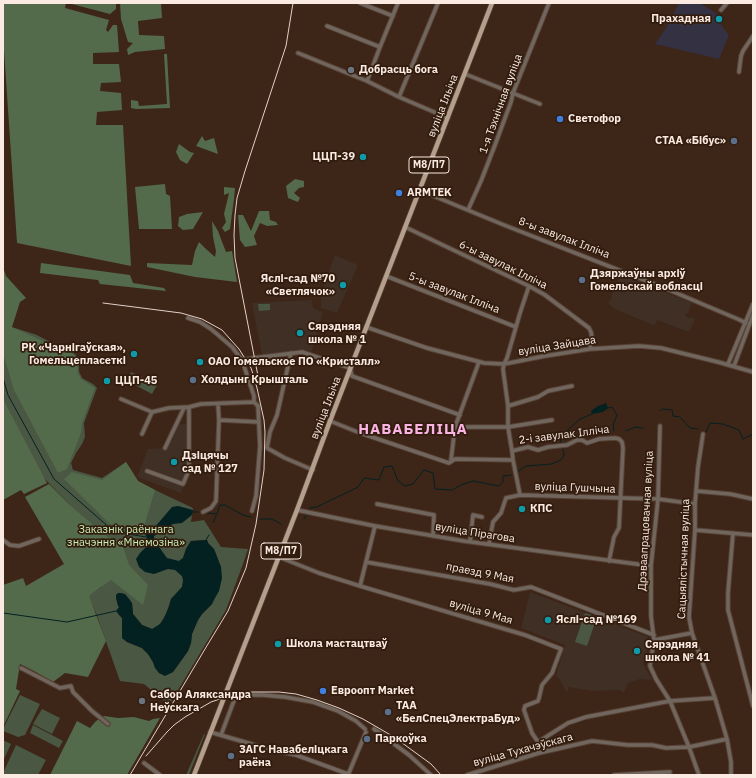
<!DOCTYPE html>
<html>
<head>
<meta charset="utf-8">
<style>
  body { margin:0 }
  #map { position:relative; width:756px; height:778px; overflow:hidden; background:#3d2518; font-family:"IBM Plex Sans",sans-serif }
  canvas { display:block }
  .frame { position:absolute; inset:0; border:4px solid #faeae2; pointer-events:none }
</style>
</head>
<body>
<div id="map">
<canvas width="756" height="778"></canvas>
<div class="frame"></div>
</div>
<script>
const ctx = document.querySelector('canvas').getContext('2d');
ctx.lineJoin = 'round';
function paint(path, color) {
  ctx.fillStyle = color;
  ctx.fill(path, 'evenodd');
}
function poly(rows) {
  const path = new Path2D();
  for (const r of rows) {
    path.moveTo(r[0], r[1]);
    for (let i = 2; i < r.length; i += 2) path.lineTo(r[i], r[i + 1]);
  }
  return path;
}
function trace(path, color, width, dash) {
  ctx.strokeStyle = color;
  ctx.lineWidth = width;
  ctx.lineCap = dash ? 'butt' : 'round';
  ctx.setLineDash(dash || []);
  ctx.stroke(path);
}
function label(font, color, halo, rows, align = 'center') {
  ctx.font = font + ' "IBM Plex Sans",sans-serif';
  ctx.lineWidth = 3.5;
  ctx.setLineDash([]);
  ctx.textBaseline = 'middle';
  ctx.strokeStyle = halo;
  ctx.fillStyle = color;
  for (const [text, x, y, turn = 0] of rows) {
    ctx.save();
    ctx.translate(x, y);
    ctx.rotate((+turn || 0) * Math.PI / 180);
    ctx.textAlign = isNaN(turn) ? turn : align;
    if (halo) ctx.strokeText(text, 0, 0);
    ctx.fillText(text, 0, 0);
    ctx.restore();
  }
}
paint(poly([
  [679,3,701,3,701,4,724,18,721,25,729,35,719,59,655,44,666,28]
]), '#333142');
paint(poly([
  [335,255,358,265,337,313,321,308,321,293],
  [621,275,692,303,688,313,686,313,685,316,691,319,691,317,695,319,689,332,657,320,655,326,615,309,608,303,609,300,610,301,612,297,611,296],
  [312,300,313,308,323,312,311,353,300,349,262,355,252,303],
  [179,424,191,424,190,469,181,493,137,477,148,449,165,448,172,441],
  [530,592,651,638,643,664,652,680,640,679,628,683,624,693,620,690,591,691,568,687,568,691,566,692,559,678,556,676,565,645,521,628]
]), '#3f2f24');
paint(poly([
  [258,304,270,304,270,310,259,311],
  [15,328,37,335,54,344,70,350,76,355,79,362,79,371,82,378,93,384,97,388,84,423,85,437,82,444,76,453,71,463,73,470,102,478,126,462,138,481,155,490,193,508,191,522,204,520,221,547,248,549,243,564,226,610,169,705,144,684,120,681,96,613,88,596,102,587,43,525,70,505,43,477,3,460,3,331],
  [207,540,208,543,214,549,221,567,212,604,202,614,198,620,192,634,191,643,188,651,173,672,165,675,159,673,156,668,153,662,148,654,142,648,127,642,122,638,122,618,118,614,119,607,132,603,133,614,142,625,152,629,157,627,160,624,166,614,171,599,182,587,184,580,182,576,176,569,179,561,183,558,186,549,191,541],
  [131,372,157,385,152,394,127,381],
  [585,613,597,617,587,646,575,642],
  [20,695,40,704,25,735,18,737,3,731,3,729],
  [42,709,60,718,52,734,33,724],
  [33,725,63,741,59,748,30,733],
  [204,734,205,734,189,775,186,775],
  [3,740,11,744,3,761],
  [16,745,46,760,38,775,3,775,3,773]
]), '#495743');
paint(poly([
  [3,3,66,3,65,8,109,20,106,30,108,32,113,25,117,25,119,52,93,53,93,64,119,64,121,82,101,83,100,91,121,93,122,110,97,112,96,125,123,125,131,266,17,243,3,35],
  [68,3,116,3,116,9,110,14],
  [120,3,161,3,162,18,138,21,139,35,164,36,165,49,135,52,128,55,127,49,133,43,128,42,121,19],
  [164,54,167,54,170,108,136,109,131,108,131,100,138,101,139,106,167,104],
  [202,136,205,141,214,138,218,154,196,146],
  [179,144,190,152,194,153,187,164,180,160,176,152],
  [295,179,304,181,304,187,299,188,294,193,300,198,298,202,288,198,286,186],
  [165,184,166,194,170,196,172,229,139,229,135,187],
  [224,187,235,188,234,199,230,229,225,232,222,228,226,222,224,214,229,193,224,195],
  [259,211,269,211,270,220,276,222,278,225,267,226,260,223,254,236,257,245,245,247,240,240,238,215,243,215,251,231],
  [203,212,193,229,183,230,178,226,179,217,187,214],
  [212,221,218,231,221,239,226,252,232,251,237,282,195,277,147,267,147,263,192,265,195,251,199,242,206,249,215,257,216,251,213,237],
  [41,263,130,275,133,283,164,288,166,291,100,284,98,280,40,273],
  [3,267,6,276,26,298,20,302,12,327,54,346,69,351,75,356,77,363,78,374,81,379,95,388,82,423,81,433,67,469,58,473,14,390,3,353],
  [3,399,47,483,24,494,21,490,3,500],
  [126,462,138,481,155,490,143,530,110,524,64,479,72,472,102,480],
  [49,484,73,508,109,538,122,544,129,565,148,585,143,605,111,580,89,596,106,641,88,677,65,673,53,682,34,671,20,664,16,689,20,691,3,727,3,585,23,578,26,586,64,564,25,497],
  [104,716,118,718,134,717,149,721,153,719,160,718,127,775,50,775,77,721,90,728,96,721]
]), '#546b4b');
paint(poly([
  [606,403,608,408,603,412,592,414,591,411,598,406],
  [178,506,193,510,192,515,182,523,173,524,154,536,154,540,167,558,179,561,183,558,186,549,191,541,207,540,208,543,214,549,221,567,222,578,219,591,215,598,212,604,202,614,198,620,192,634,191,643,188,651,173,672,165,676,159,673,155,668,153,662,148,654,142,648,127,642,122,638,122,618,116,611,119,607,118,606,116,598,116,595,118,593,121,593,125,594,130,600,132,603,133,614,142,625,152,629,160,624,163,620,169,607,171,599,182,587,183,580,182,576,175,570,168,569,154,574,145,572,139,567,136,559,140,553,147,546,148,540,145,534,149,534,172,507]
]), '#042122');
trace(poly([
  [3,378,8,395,54,479,111,529,128,534,146,537],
  [608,408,612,407,617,415,613,425,614,431],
  [660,411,662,409,672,410,673,416,680,417,690,428,698,429],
  [626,431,635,427,643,428],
  [706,432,710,423,723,424,739,430,743,439,751,435,753,436],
  [561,443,560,437,580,419,592,414],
  [517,472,526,466,552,464,561,460,564,455,563,449],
  [309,510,310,508,317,507,358,487,364,478,379,480,384,467,392,466,398,481,405,486,413,484,424,470,433,473,435,489,452,490,461,485,473,481,499,486,503,482,503,476,511,475],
  [193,512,198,512],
  [207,513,217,514,220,505,225,505,243,515,251,517],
  [260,519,272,519,281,524],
  [304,519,307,513],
  [213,522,216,516],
  [206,540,209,535],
  [3,613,67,622,116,611]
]), '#042122', 1);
const minor = poly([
  [360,3,393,16],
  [721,10,727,3],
  [327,26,380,47],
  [298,53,367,81,399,97,448,118],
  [739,72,741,56,743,51,753,36],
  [465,74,540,104],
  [367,81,380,47,398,3],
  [399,97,438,3],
  [419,190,504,225,662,287,740,320,746,323],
  [468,210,481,181,495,145,511,102,513,93,549,3],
  [405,227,529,286,545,295,589,328,591,332,592,338,590,349],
  [386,276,516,327],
  [188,318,200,322,211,329,232,347,242,360,254,396,254,402,258,406,260,446,256,496,252,511],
  [366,327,427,348,484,363,504,364,545,356,590,349,639,346,661,348,718,362,753,372],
  [291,353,277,415,270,432,267,448,285,458,313,470],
  [242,360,254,358,302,352,350,368,352,376,460,415],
  [728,364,753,304],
  [734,366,753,315],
  [121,399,152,412,169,408,189,407,201,404,254,402],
  [508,406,538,397,548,391,572,386],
  [219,420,259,422],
  [330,421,360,433,449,463,455,459,513,460],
  [660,426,658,499,651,566,651,616,654,640,650,666,656,679,670,701,689,747,699,775],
  [455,427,508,427,552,420],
  [142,434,152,412],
  [703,434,698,467,695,504,695,530,689,617,692,633,715,698,727,739,731,762,731,775],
  [165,448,184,408],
  [512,451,528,447,538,450,548,447,567,445,577,440,582,440,587,443,599,439,615,438,619,439,622,442,623,448,619,528,614,537,609,561],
  [451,460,455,427,479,362],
  [147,471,183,484,189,470,189,407],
  [696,491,730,494,753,499],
  [520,495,513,460,512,451,508,427,508,406,503,369,504,364,507,358,520,313,529,286],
  [377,504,434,515,433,536],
  [297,510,375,526,464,541,651,566],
  [203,512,211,508,216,501,219,420,218,404],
  [695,530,753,535],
  [733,533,728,593,728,610,753,706],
  [3,540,10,545,19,546,39,539],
  [470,542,473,515,482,517],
  [489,544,493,522,501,513,506,498,520,495,658,499,695,504],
  [279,557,319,573,360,586,525,635,561,649,552,673,542,685,539,698,538,701,525,706,524,710,532,733,538,742,539,753],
  [366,562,490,584,514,590,531,587,654,635],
  [360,586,375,526],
  [654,640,692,633],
  [21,668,60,688,71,686,73,692,92,711,108,724],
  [374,729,409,755,431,775],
  [210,732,272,750,296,755,348,774],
  [221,735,235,698,236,696,241,695,263,695,285,697,313,702,338,711,356,721,365,729],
  [538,742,568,723,586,717,670,701,715,698],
  [144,763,160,775],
  [348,775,366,732],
  [467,775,539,753,592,741,628,745,652,745,666,748,689,747,727,739],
  [614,775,670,772]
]);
const major = poly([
  [194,775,297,510,330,421,492,3]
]);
trace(minor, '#574134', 5.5);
trace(major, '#574134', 6);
trace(minor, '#70665d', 3.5);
trace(major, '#b49f8d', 4.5);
trace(poly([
  [103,303,181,313,202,319,222,330,239,349,251,368,254,377,257,388,264,420,265,432,264,470,256,524,246,568,228,611,205,649,130,775],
  [258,376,235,258,234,235,235,215,237,198,245,171,286,46,293,3],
  [146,756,167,732,174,725,185,717,211,702,229,696,250,692,279,692,296,694,317,700,339,708,363,719,394,737,431,764,441,775]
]), '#e2d1c8', 1);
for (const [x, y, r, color] of [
  [719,19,4,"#0f9aa8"],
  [351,70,4,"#6b7280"],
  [560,119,4,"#3f7fe0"],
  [734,141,4,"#5c6f8a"],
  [363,157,4,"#0f9aa8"],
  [399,193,4,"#3f7fe0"],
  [582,280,4,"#5c6f8a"],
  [343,285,4,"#0f9aa8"],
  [300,333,4,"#0f9aa8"],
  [134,354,4,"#0f9aa8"],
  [200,362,4,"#0f9aa8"],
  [193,380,4,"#5c6f8a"],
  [107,381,4,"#0f9aa8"],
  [174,462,4,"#0f9aa8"],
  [522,509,4,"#0f9aa8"],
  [548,620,4,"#0f9aa8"],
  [278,644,4,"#0f9aa8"],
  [637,651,4,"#0f9aa8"],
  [323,691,4,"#3f7fe0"],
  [142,701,4,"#6b7280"],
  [388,712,4,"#5c6f8a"],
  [367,739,4,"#5c6f8a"],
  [231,756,4,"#5c6f8a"]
]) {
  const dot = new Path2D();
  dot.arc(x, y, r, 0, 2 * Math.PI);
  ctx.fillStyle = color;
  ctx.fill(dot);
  trace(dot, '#321c0e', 1.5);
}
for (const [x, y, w] of [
  [429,165,40],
  [281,551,40]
]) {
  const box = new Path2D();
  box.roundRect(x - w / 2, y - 8, w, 16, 3);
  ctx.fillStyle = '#321c0e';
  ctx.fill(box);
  trace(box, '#faeae2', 1);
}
label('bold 10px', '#faeae2', null, [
  ["М8/П7",429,165],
  ["М8/П7",281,551]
]);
label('bold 11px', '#faeae2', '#321c0e', [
  ["Прахадная",711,19,"right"],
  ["Добрасць бога",359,70],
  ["Светофор",568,119],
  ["СТАА «Бібус»",726,141,"right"],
  ["ЦЦП-39",355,157,"right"],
  ["ARMTEK",407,193],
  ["Дзяржаўны архіў",590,274],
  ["Гомельскай вобласці",590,287],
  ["Яслі-сад №70",335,279,"right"],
  ["«Светлячок»",335,292,"right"],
  ["Сярэдняя",308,327],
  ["школа № 1",308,340],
  ["РК «Чарнігаўская»,",126,348,"right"],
  ["Гомельцепласеткі",126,361,"right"],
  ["ОАО Гомельское ПО «Кристалл»",208,362],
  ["Холдынг Крышталь",201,380],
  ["ЦЦП-45",115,381],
  ["Дзіцячы",182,456],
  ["сад № 127",182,469],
  ["КПС",530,509],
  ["Яслі-сад №169",556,620],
  ["Школа мастацтваў",286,644],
  ["Сярэдняя",645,645],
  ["школа № 41",645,658],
  ["Евроопт Market",331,691],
  ["Сабор Аляксандра",150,695],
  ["Неўскага",150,708],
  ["ТАА",396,706],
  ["«БелСпецЭлектраБуд»",396,719],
  ["Паркоўка",375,739],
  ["ЗАГС Навабеліцкага",239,750],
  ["раёна",239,763]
], 'left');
label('11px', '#faeae2', '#321c0e', [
  ["1-я Тэхнічная вуліца",501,104,-70],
  ["вуліца Ільіча",443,106,-69],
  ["8-ы завулак Ілліча",564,238,21],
  ["6-ы завулак Ілліча",503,265,26],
  ["5-ы завулак Ілліча",454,293,21],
  ["вуліца Зайцава",557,346,-9],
  ["вуліца Ільіча",326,408,-69],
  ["2-і завулак Ілліча",564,435,-7],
  ["вуліца Гушчына",575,488,2],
  ["Дрэваапрацовачная вуліца",646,521,-87],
  ["вуліца Пірагова",475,533,9],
  ["Сацыялістычная вуліца",684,559,-88],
  ["праезд 9 Мая",480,573,11],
  ["вуліца 9 Мая",481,612,16],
  ["вуліца Тухачэўскага",523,750,-15]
]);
label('11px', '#c7f0b7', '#321c0e', [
  ["Заказнік раённага",126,530],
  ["значэння «Мнемозіна»",126,543]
]);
ctx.letterSpacing = '1px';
label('bold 15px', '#fab4e3', '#321c0e', [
  ["НАВАБЕЛІЦА",413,430]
]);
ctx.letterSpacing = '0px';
</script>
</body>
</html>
